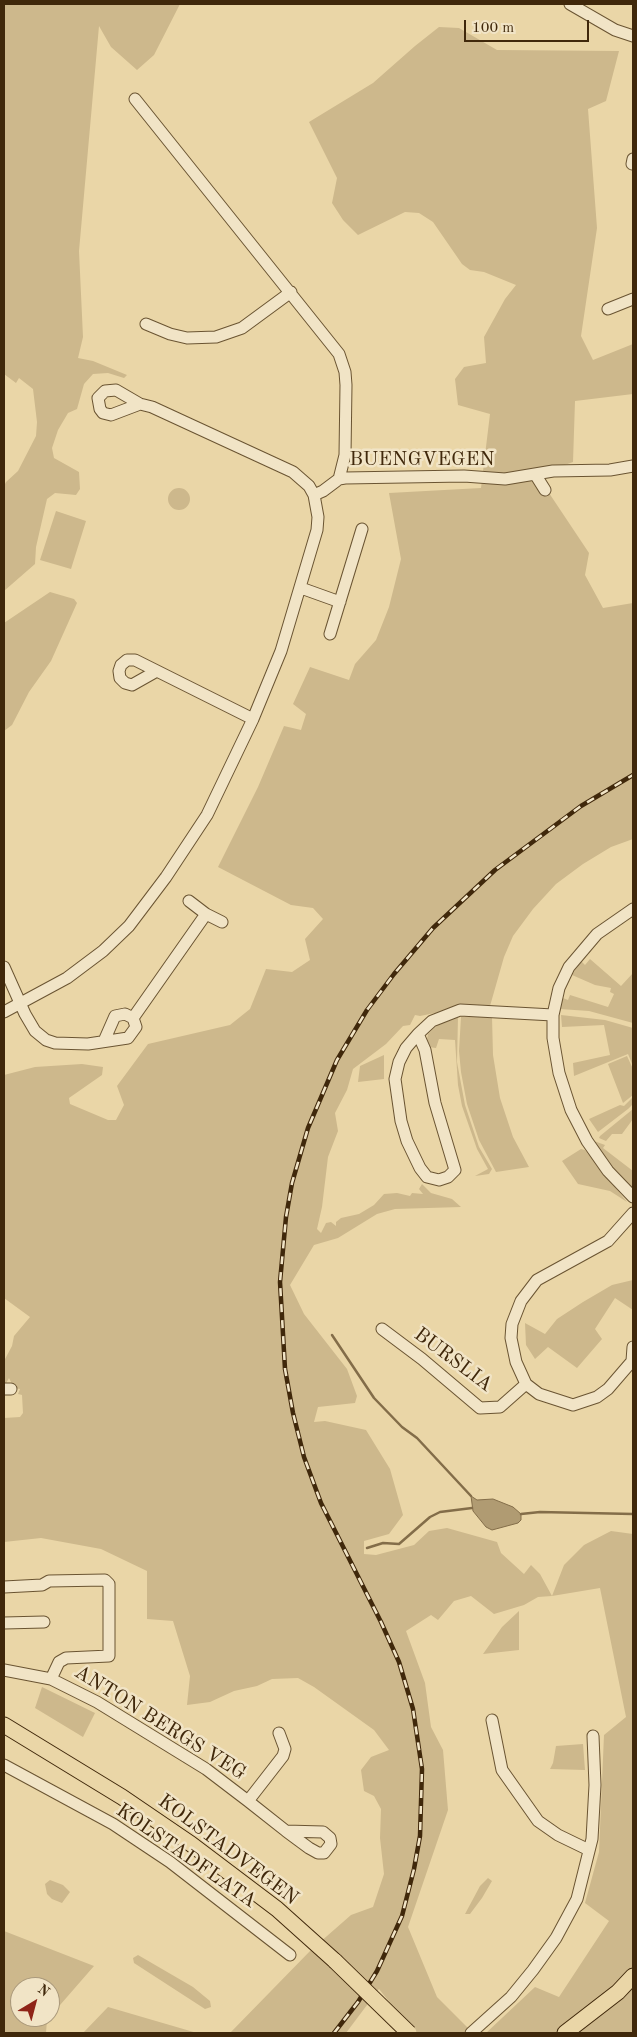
<!DOCTYPE html>
<html>
<head>
<meta charset="utf-8">
<style>
  body { margin:0 }
  #map { position:relative; width:637px; height:2037px; overflow:hidden; background:#ead6a7; font-family:"Old Standard TT",serif }
  canvas { display:block }
  .frame { position:absolute; inset:0; border:5px solid #40280b; pointer-events:none }
  .north { position:absolute; left:10px; top:1977px; width:50px; height:50px; box-sizing:border-box; background:#f1e4c6; border:1px solid #aa997b; border-radius:50%; rotate:37deg; font-size:14px; font-weight:700; line-height:20px; text-align:center; color:#40280b }
  .north::after { content:''; display:block; margin:auto; width:18px; height:22px; background:#8f2418; clip-path:polygon(50% 0,100% 100%,50% 72%,0 100%) }
  .scale { position:absolute; left:464px; top:20px; width:125px; height:22px; box-sizing:border-box; border:2px solid #40280b; border-top:0; padding-left:6px; font-size:15px; line-height:18px; white-space:nowrap; color:#40280b; -webkit-text-stroke:4px #f1e4c6; paint-order:stroke }
</style>
</head>
<body>
<div id="map">
<canvas width="637" height="2037"></canvas>
<div class="frame"></div>
<div class="north">N</div>
<div class="scale">100 m</div>
</div>
<script>
const ctx = document.querySelector('canvas').getContext('2d');
ctx.lineJoin = 'round';
function paint(path, color) {
  ctx.fillStyle = color;
  ctx.fill(path, 'evenodd');
}
function poly(rows) {
  const path = new Path2D();
  for (const r of rows) {
    if (r.length === 3) {
      path.moveTo(r[0] + r[2], r[1]);
      path.arc(r[0], r[1], r[2], 0, 2 * Math.PI);
      continue;
    }
    path.moveTo(r[0], r[1]);
    for (let i = 2; i < r.length; i += 2) path.lineTo(r[i], r[i + 1]);
  }
  return path;
}
function trace(path, color, width, dash) {
  ctx.strokeStyle = color;
  ctx.lineWidth = width;
  ctx.lineCap = dash ? 'butt' : 'round';
  ctx.setLineDash(dash || []);
  ctx.stroke(path);
}
function label(font, color, halo, rows, align = 'center') {
  ctx.font = font + ' "Old Standard TT",serif';
  ctx.lineWidth = 5;
  ctx.setLineDash([]);
  ctx.textBaseline = 'middle';
  ctx.strokeStyle = halo;
  ctx.fillStyle = color;
  for (const [text, x, y, turn = 0] of rows) {
    ctx.save();
    ctx.translate(x, y);
    ctx.rotate((+turn || 0) * Math.PI / 180);
    ctx.textAlign = isNaN(turn) ? turn : align;
    if (halo) ctx.strokeText(text, 0, 0);
    ctx.fillText(text, 0, 0);
    ctx.restore();
  }
}
paint(poly([
  [4,4,180,4,154,55,137,70,111,47,99,26,79,251,83,337,78,358,93,361,127,375,124,378,108,373,93,374,84,384,77,409,68,413,58,430,52,448,54,458,79,472,80,489,76,495,55,493,47,499,36,547,35,564,4,591,4,486,6,482,18,471,36,436,37,422,33,389,19,378,16,383,4,374],
  [439,27,459,28,497,50,619,51,606,101,588,109,597,228,581,336,593,360,633,344,633,394,575,401,573,462,537,475,589,553,585,575,603,608,633,603,633,839,611,847,583,864,556,884,533,909,513,936,504,957,490,1006,475,1005,420,1016,415,1015,410,1025,403,1026,386,1044,353,1069,347,1090,335,1113,338,1131,328,1157,322,1207,317,1229,321,1233,326,1223,331,1222,336,1226,336,1222,341,1218,359,1214,374,1205,384,1194,397,1193,410,1196,412,1193,423,1194,419,1189,422,1184,431,1193,452,1199,461,1207,395,1209,377,1214,338,1238,314,1245,290,1285,304,1314,347,1369,357,1396,355,1403,318,1407,314,1422,325,1421,366,1430,390,1469,403,1515,389,1534,364,1541,364,1554,376,1555,414,1545,429,1531,447,1528,497,1542,501,1553,524,1574,531,1565,540,1574,552,1596,564,1565,584,1545,611,1531,633,1534,633,2033,486,2033,535,1987,559,1997,609,1921,585,1903,599,1852,604,1735,626,1717,600,1588,552,1596,538,1597,524,1605,494,1614,471,1596,454,1601,438,1620,431,1615,406,1631,425,1683,431,1727,443,1750,448,1810,408,1927,437,1997,473,2033,414,2033,379,1989,346,2033,230,2033,311,1950,351,1915,373,1907,384,1874,380,1838,381,1809,374,1796,364,1791,361,1770,371,1757,389,1750,374,1730,314,1687,298,1678,272,1679,257,1686,234,1691,210,1702,187,1705,190,1676,173,1621,147,1619,147,1571,101,1549,41,1538,4,1542,4,1418,20,1417,23,1413,22,1395,18,1394,20,1389,14,1388,9,1378,4,1387,4,1361,12,1346,14,1336,30,1317,4,1298,4,1075,35,1067,82,1064,103,1067,102,1075,69,1098,70,1104,108,1120,116,1120,124,1105,117,1086,148,1044,230,1025,250,1009,266,969,292,972,310,960,305,939,323,919,313,908,291,905,218,867,258,787,284,726,301,730,306,714,293,704,310,667,349,680,355,664,376,640,389,607,401,559,389,493,481,488,490,414,458,405,455,379,464,367,486,363,484,337,505,299,516,285,484,272,470,270,462,264,433,222,419,213,405,212,358,235,343,220,332,203,337,178,309,122,373,83,415,46],
  [179,499,11],
  [56,511,86,521,71,569,40,560],
  [50,592,74,599,77,603,51,661,29,692,12,725,4,731,4,623],
  [590,959,621,986,633,973,633,1023,589,1011,560,1009,563,998,568,1000,570,995,608,1007,614,994,610,992,611,988,595,985,572,975,581,961,585,965],
  [561,1015,605,1020,633,1028,633,1066,628,1054,574,1076,573,1063,610,1055,604,1025,562,1027],
  [458,1017,457,1062,465,1105,479,1147,492,1169,489,1174,475,1176,488,1169,477,1149,462,1106,458,1085,455,1040,439,1039,436,1048,428,1047,427,1039,428,1034,439,1024],
  [461,1017,492,1017,493,1055,500,1098,513,1137,529,1167,496,1172,479,1140,467,1104,461,1072,459,1051],
  [384,1055,384,1079,358,1082,360,1066],
  [627,1056,633,1069,633,1095,623,1103,608,1064],
  [633,1097,633,1104,628,1109,598,1132,589,1119,620,1105,624,1106],
  [633,1109,633,1119,622,1134,612,1134,606,1141,599,1138,600,1136],
  [594,1141,605,1145,603,1148,633,1171,633,1192,620,1179],
  [581,1149,585,1150,627,1202,610,1191,578,1184,562,1161],
  [633,1280,633,1310,615,1298,595,1329,602,1339,577,1368,548,1347,535,1359,526,1345,525,1323,545,1334,557,1319,583,1302,612,1285],
  [519,1611,519,1650,483,1654,502,1627],
  [42,1687,95,1713,83,1737,35,1708],
  [583,1744,585,1770,550,1769,553,1763,556,1746],
  [488,1878,492,1881,482,1898,470,1914,465,1914,480,1886],
  [50,1880,63,1885,70,1892,62,1903,52,1899,47,1894,45,1884],
  [4,1931,94,1966,47,2020,46,2033,4,2033],
  [20,1987,50,1987,50,2017,20,2017],
  [138,1955,193,1987,210,2001,211,2007,205,2009,134,1963,133,1958],
  [108,2007,197,2033,83,2033]
]), '#cdb88c');
const water = poly([
  [471,1496,477,1500,493,1499,513,1507,521,1514,521,1520,518,1523,492,1530,486,1527,473,1511,471,1496]
]);
paint(water, '#b09b72');
trace(water, '#836d49', 1);
trace(poly([
  [332,1335,374,1398,402,1427,417,1438,471,1496],
  [521,1514,540,1512,633,1514],
  [367,1548,383,1543,399,1544,430,1517,440,1512,472,1508]
]), '#836d49', 2.5);
const minor = poly([
  [570,4,615,30,633,36],
  [135,99,339,354,345,372,346,385,345,455,339,479],
  [632,164,633,159],
  [608,309,633,299],
  [146,324,170,334,187,338,216,337,242,328,291,292],
  [535,474,545,490],
  [314,495,323,491,339,479,345,478,464,476,505,479,553,471,610,470,633,466],
  [301,588,340,602],
  [330,634,362,529],
  [155,672,132,685,125,683,120,678,119,671,121,665,127,660,135,660,253,719],
  [633,909,597,934,569,967,559,988,553,1015,553,1038,559,1073,571,1110,587,1141,608,1171,633,1197],
  [206,914,222,922],
  [4,967,25,1014,35,1031,46,1040,55,1043,88,1044,128,1038,136,1027,133,1018,125,1014,115,1016,104,1041],
  [4,1012,67,978,103,951,129,926,166,877,207,815,253,719,281,651,317,530,318,517,314,495,309,486,293,472,152,407,140,404,116,390,105,391,98,398,100,409,103,413,111,415,140,404],
  [133,1018,206,914,189,901],
  [418,1034,425,1050,435,1103,455,1170,448,1177,439,1180,427,1177,420,1168,407,1141,401,1121,395,1079,399,1062,406,1048,418,1034,432,1021,460,1010,553,1015],
  [633,1213,608,1241,537,1280,521,1301,512,1324,511,1338,516,1362,526,1384,539,1394,573,1405,597,1397,608,1389,633,1360],
  [382,1329,422,1359,480,1408,500,1407,526,1384],
  [632,1361,633,1347],
  [4,1389,11,1389],
  [4,1587,42,1585,49,1581,105,1580,109,1584,109,1656,66,1658,59,1662,51,1679],
  [4,1623,44,1622],
  [4,1670,51,1679,97,1702,206,1769,248,1801,286,1831,309,1848,318,1853,324,1853,331,1844,330,1838,323,1832,286,1831],
  [492,1720,502,1770,538,1821,558,1835,589,1850],
  [4,1765,113,1824,170,1862,290,1955],
  [248,1801,283,1756,285,1749,279,1733],
  [471,2033,511,1997,533,1970,556,1938,577,1899,592,1839,595,1785,593,1736]
]);
const major = poly([
  [4,1725,122,1797,191,1844,277,1909,335,1961],
  [565,2033,618,1992,633,1976]
]);
trace(minor, '#6a5432', 13);
trace(major, '#40280b', 17);
trace(minor, '#f1e4c6', 11);
trace(major, '#ead6a7', 15);
const rail = poly([
  [334,2033,358,2002,377,1971,402,1916,414,1869,420,1836,422,1769,413,1709,399,1662,381,1622,321,1503,304,1457,293,1413,285,1369,280,1282,286,1217,292,1183,308,1128,337,1060,367,1010,394,974,433,928,495,870,581,806,633,775]
]);
trace(rail, '#40280b', 4.5);
trace(rail, '#f1e4c6', 2.5, [8]);
const majorBridge = poly([
  [335,1961,409,2033]
]);
trace(majorBridge, '#40280b', 17, []);
trace(majorBridge, '#ead6a7', 15);
label('20px', '#40280b', '#f1e4c6', [
  ["BUENGVEGEN",422,460],
  ["BURSLIA",453,1360,37],
  ["ANTON BERGS VEG",160,1723,32],
  ["KOLSTADVEGEN",228,1850,37],
  ["KOLSTADFLATA",186,1856,35]
]);
</script>
</body>
</html>
